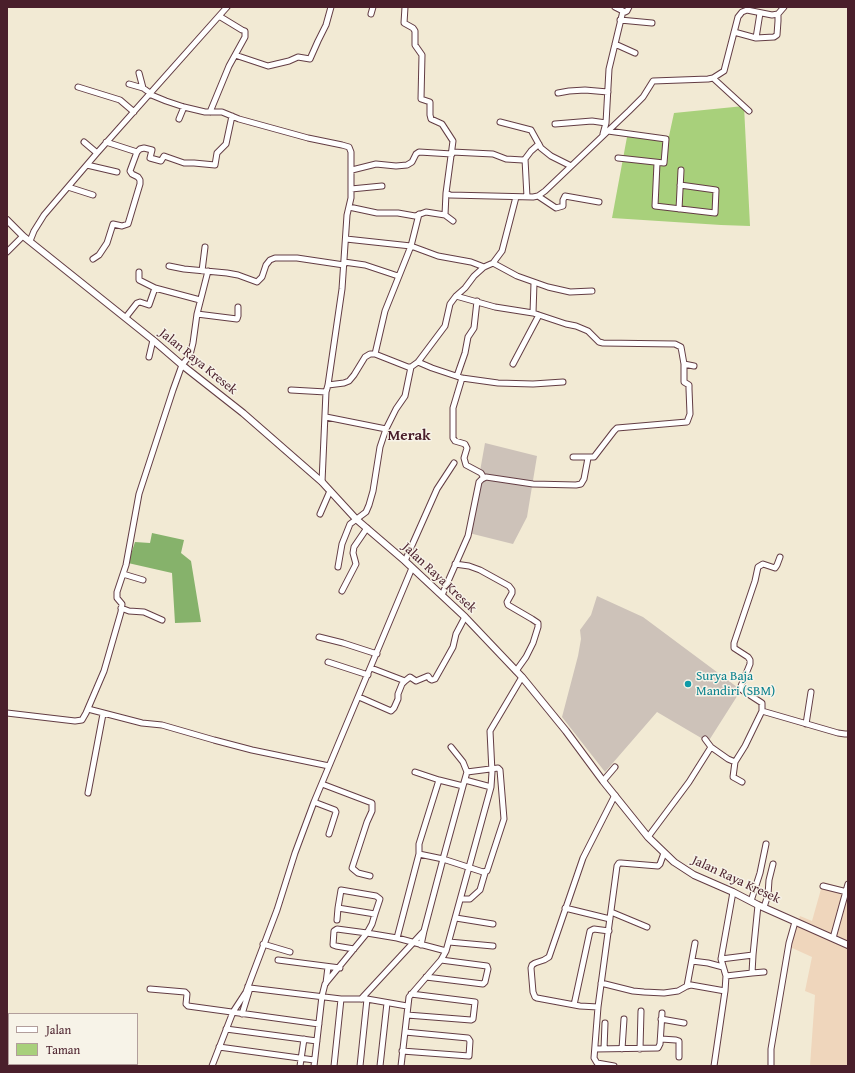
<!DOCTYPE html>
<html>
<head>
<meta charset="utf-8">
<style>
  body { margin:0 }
  #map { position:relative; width:855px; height:1073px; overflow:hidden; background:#f2ead4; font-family:"Gentium Book Plus",serif }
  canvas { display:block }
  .frame { position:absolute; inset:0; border:8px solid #4a1f2b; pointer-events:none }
  .legend { position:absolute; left:8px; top:1013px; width:130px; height:52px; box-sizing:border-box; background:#f7f3e8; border:1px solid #b29e9c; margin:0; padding:5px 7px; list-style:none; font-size:12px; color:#4a1f2b }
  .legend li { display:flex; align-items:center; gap:8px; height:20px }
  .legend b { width:20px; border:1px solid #b29e9c }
</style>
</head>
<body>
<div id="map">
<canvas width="855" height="1073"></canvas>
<div class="frame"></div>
<ul class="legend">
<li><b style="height:5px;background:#fff"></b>Jalan</li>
<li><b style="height:11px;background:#a8d07b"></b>Taman</li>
</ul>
</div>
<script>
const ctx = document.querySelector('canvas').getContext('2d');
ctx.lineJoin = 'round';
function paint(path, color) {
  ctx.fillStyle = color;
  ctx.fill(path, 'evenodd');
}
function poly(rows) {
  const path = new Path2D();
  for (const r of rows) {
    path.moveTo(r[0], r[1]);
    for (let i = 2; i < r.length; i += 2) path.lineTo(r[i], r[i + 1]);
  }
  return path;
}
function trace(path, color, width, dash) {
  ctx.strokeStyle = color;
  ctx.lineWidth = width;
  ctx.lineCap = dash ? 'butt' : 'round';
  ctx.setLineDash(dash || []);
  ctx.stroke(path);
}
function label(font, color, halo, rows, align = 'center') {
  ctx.font = font + ' "Gentium Book Plus",serif';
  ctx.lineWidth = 3;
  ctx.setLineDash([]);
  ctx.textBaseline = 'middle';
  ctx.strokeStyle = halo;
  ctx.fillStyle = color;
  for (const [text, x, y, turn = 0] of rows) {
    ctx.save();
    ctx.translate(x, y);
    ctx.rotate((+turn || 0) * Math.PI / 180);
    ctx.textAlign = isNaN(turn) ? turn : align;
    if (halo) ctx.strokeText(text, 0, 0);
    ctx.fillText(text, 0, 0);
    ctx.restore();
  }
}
paint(poly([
  [823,882,848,889,848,1066,810,1066,815,995,805,991,812,957,790,947,800,916,812,921]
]), '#efd6bc');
paint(poly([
  [485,443,537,456,527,517,513,544,469,533],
  [597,596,643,617,741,690,708,742,657,712,605,772,562,717,578,656,581,639,580,630,591,615]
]), '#cdc2b9');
paint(poly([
  [744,106,750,226,721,225,612,218,627,137,669,136,674,113]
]), '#a8d07b');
paint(poly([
  [152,533,184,540,181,553,191,561,201,622,175,623,172,573,128,563,135,542,150,543]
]), '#86b26b');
const minor = poly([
  [405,7,404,23,413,28,415,31,415,45,422,55,421,99,430,102,430,115,431,119,442,124,453,141,446,193,450,195,533,197,538,196,545,191,629,111,643,97,653,81,708,79,713,78,724,71,738,17,742,12,747,10,772,15,778,14,784,7],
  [615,7,625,12,627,11,629,7],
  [371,14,373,7],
  [620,20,652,23],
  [734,32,756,38,774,37,777,35,778,21,778,14],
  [756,38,760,13],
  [615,44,635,53],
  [235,55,268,66,289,61,298,57,310,59,318,41,326,25,331,7],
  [139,73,143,88],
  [713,78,749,111],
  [129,84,143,88,150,93],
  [78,87,120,100,134,112],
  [558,93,569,91,585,90,608,92],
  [149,94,166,101,184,107,205,112,222,112,239,119,308,138,342,145,349,147,351,152,351,198,347,215,342,289,328,385,326,392,322,482],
  [210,112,229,66,245,37,245,31,242,30,219,16],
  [179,119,184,107],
  [500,122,531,130,541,148,551,156,571,166],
  [555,124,592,121,606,123],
  [608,131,666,139,664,163,618,158],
  [603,134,606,123,609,69,623,11],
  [84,142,97,153],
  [137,152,140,149,144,148,152,150,150,158,161,161,164,156,184,163,194,163,215,165,217,153,226,144,232,116],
  [452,152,493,154,506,159,523,160,525,159,531,151,539,144],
  [525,159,527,197],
  [657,163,655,206,715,213,716,190,680,185],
  [87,165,117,172],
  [352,170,376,164,396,166,407,165,412,162,416,154,419,152,452,154],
  [68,187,93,195],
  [351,189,382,186],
  [538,196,556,208,563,206,563,200,565,196,599,202],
  [349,207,377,213,398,213,415,216,426,212,445,215,453,221],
  [679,209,681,170],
  [445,215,446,193],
  [346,239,411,246,438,256,471,262,484,267],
  [30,241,34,231,44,215,97,153,227,7],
  [7,252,23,236],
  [93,259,99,255,107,243,113,224,122,226,128,224,140,184,140,180,138,177,132,174,130,171,137,152,106,142],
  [344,262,365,265,398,276],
  [493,263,517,276,548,287,570,292,592,291],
  [169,266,184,269,227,273,238,275,257,282,262,277,266,265,270,260,275,258,297,258,344,265],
  [202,271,205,247],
  [139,272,139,280,155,288],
  [456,296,495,307,533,313,566,324,576,326,588,331,599,342,603,343,675,344,681,347,684,364,684,382,689,385,689,389,690,414,687,422,617,428,614,431,594,457,573,457],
  [533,313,534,283],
  [197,314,237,319,238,316,238,307],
  [126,317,137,303,140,302,149,305,155,288,200,300],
  [375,354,385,311,411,246,419,214],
  [149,357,153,340],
  [418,362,432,368,462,378,498,383,533,384,563,382],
  [513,364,539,315],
  [684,364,694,366],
  [457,376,465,353,468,337,474,328,477,301],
  [462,378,453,408,453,438,455,441,465,444,467,448,464,458,466,465,481,473,484,478],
  [328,385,344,383,349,381,354,375,365,357,370,354,375,354,408,367,411,367,418,362,445,326,450,304,456,296,465,288,474,276,484,267,493,263,502,251,516,197],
  [291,390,326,392],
  [326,417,386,429],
  [320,514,330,491],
  [405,561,437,489,454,463],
  [455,564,469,566,480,570,509,586,512,590,512,593,507,602,508,605,532,619,538,623,538,627,533,643,526,657,516,671],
  [338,567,342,544,350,524,366,512,369,505,373,491,380,447,386,429,396,409,405,396,411,367],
  [123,574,143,580],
  [342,591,356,564,353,553,354,547,367,528],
  [442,595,468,536,479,482,482,479,486,477,533,484,576,485,581,484,584,479,588,458],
  [121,608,129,611,144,612,162,620],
  [319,637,343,643,377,654],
  [328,662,368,675],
  [371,668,405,681,410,677,416,681,428,676,430,679,432,680,435,679,448,656,453,647,456,634,465,617],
  [359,697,391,711,394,708,398,699,398,694,402,684,405,681],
  [88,709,142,723,162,725,214,740,252,750,329,766],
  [762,711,838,733,845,734,848,734],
  [7,713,75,721,82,720,86,713,104,671,121,612,122,604,117,598,117,592,126,565,139,494,173,390,182,365,190,355,193,343,197,314,208,271],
  [806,724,811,692],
  [705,739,711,747],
  [451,747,463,762,467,772],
  [735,762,733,777,742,782],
  [415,772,439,780],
  [465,780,491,787],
  [603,781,615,767],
  [322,784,372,803,372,811,367,822,352,868,358,873,370,876],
  [88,793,103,714],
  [314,802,335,810,336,812,329,834],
  [648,837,689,782,711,747,728,759,735,762,745,746,762,711,762,703,742,690,741,686,750,664,750,660,748,657,734,648,734,643,755,581,758,567,763,564,775,568,777,565,780,557],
  [823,886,847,892],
  [461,899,470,899,480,890,485,873],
  [751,901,760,873,766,844],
  [764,907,768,895,769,880,773,864],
  [565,908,610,919],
  [611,912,647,927],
  [456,918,493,924],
  [337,920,338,908],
  [397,938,419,854,419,844,439,780,463,786],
  [833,938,848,884],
  [449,942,493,946],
  [263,944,290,952],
  [421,945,424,931],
  [354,949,336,946,333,945,334,931,337,929,367,933,397,938,446,951],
  [721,959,753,955],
  [278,960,340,968],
  [692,961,708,963,723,967],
  [752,973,753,955,758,905],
  [726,976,752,973,764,972],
  [426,977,483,984,485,982,488,969,487,966,441,960],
  [326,983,328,967],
  [601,983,633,991,644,992,664,993,678,991,687,986,691,985,725,991,726,976,721,959,733,892],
  [248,986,250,988,341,999,367,999,407,1006],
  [687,986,695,943],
  [150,989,185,992,187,994,186,1004,188,1006,319,1024],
  [361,999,424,931,443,859,463,786,467,772,498,768,500,770,504,819,487,871,483,872,443,859,419,854],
  [574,1005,590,931,594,929,609,931],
  [598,1007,580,1006,537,998,535,997,533,992,531,968,532,965,535,963,544,960,549,957,583,858,615,795],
  [242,1014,250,988],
  [407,1015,471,1020,473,1019,475,1002,411,994],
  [661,1019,684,1023],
  [226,1029,317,1041],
  [661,1039,676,1040,679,1041,679,1057],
  [219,1047,314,1060],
  [595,1049,658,1048,660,1044,662,1013],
  [604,1049,605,1023],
  [622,1049,624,1019],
  [640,1049,641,1011],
  [402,1051,469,1056,470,1041,468,1038,405,1032],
  [212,1066,233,1012,246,992,252,976,277,910,295,853,314,802,412,568],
  [300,1066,304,1039],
  [314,1066,322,996,325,984,367,933,372,924,375,914,380,899,376,896,341,890,338,908,375,914],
  [334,1066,341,999],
  [360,1066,367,999],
  [380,1066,387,1003],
  [401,1066,409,997,441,960,446,951,491,787,492,772,490,731,522,677],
  [614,1066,597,1063,594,1058,598,1007,617,866,619,863,621,863,658,866,660,864,664,853],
  [714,1066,725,991],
  [771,1066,771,1049,789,943,795,922]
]);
const major = poly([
  [7,220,23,236,153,340,182,365,243,413,322,482,356,519,405,561,465,617,522,677,566,731,603,781,648,837,674,862,694,875,733,892,758,905,848,945]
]);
trace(minor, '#633d44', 7);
trace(major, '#633d44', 8);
trace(minor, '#fff', 5);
trace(major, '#fff', 6);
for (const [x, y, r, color] of [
  [688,684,4,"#0f9aa8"]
]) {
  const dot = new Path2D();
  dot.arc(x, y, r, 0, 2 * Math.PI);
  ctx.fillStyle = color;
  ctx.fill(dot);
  trace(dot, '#f7f3e8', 1.5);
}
label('13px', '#4a1f2b', '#f7f3e8', [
  ["Jalan Raya Kresek",198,362,39],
  ["Jalan Raya Kresek",439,578,43],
  ["Jalan Raya Kresek",736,880,25]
]);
label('13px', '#0d838f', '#f7f3e8', [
  ["Surya Baja",696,677],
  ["Mandiri (SBM)",696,692]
], 'left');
label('bold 15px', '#4a1f2b', '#f7f3e8', [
  ["Merak",409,436]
]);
</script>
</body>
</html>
